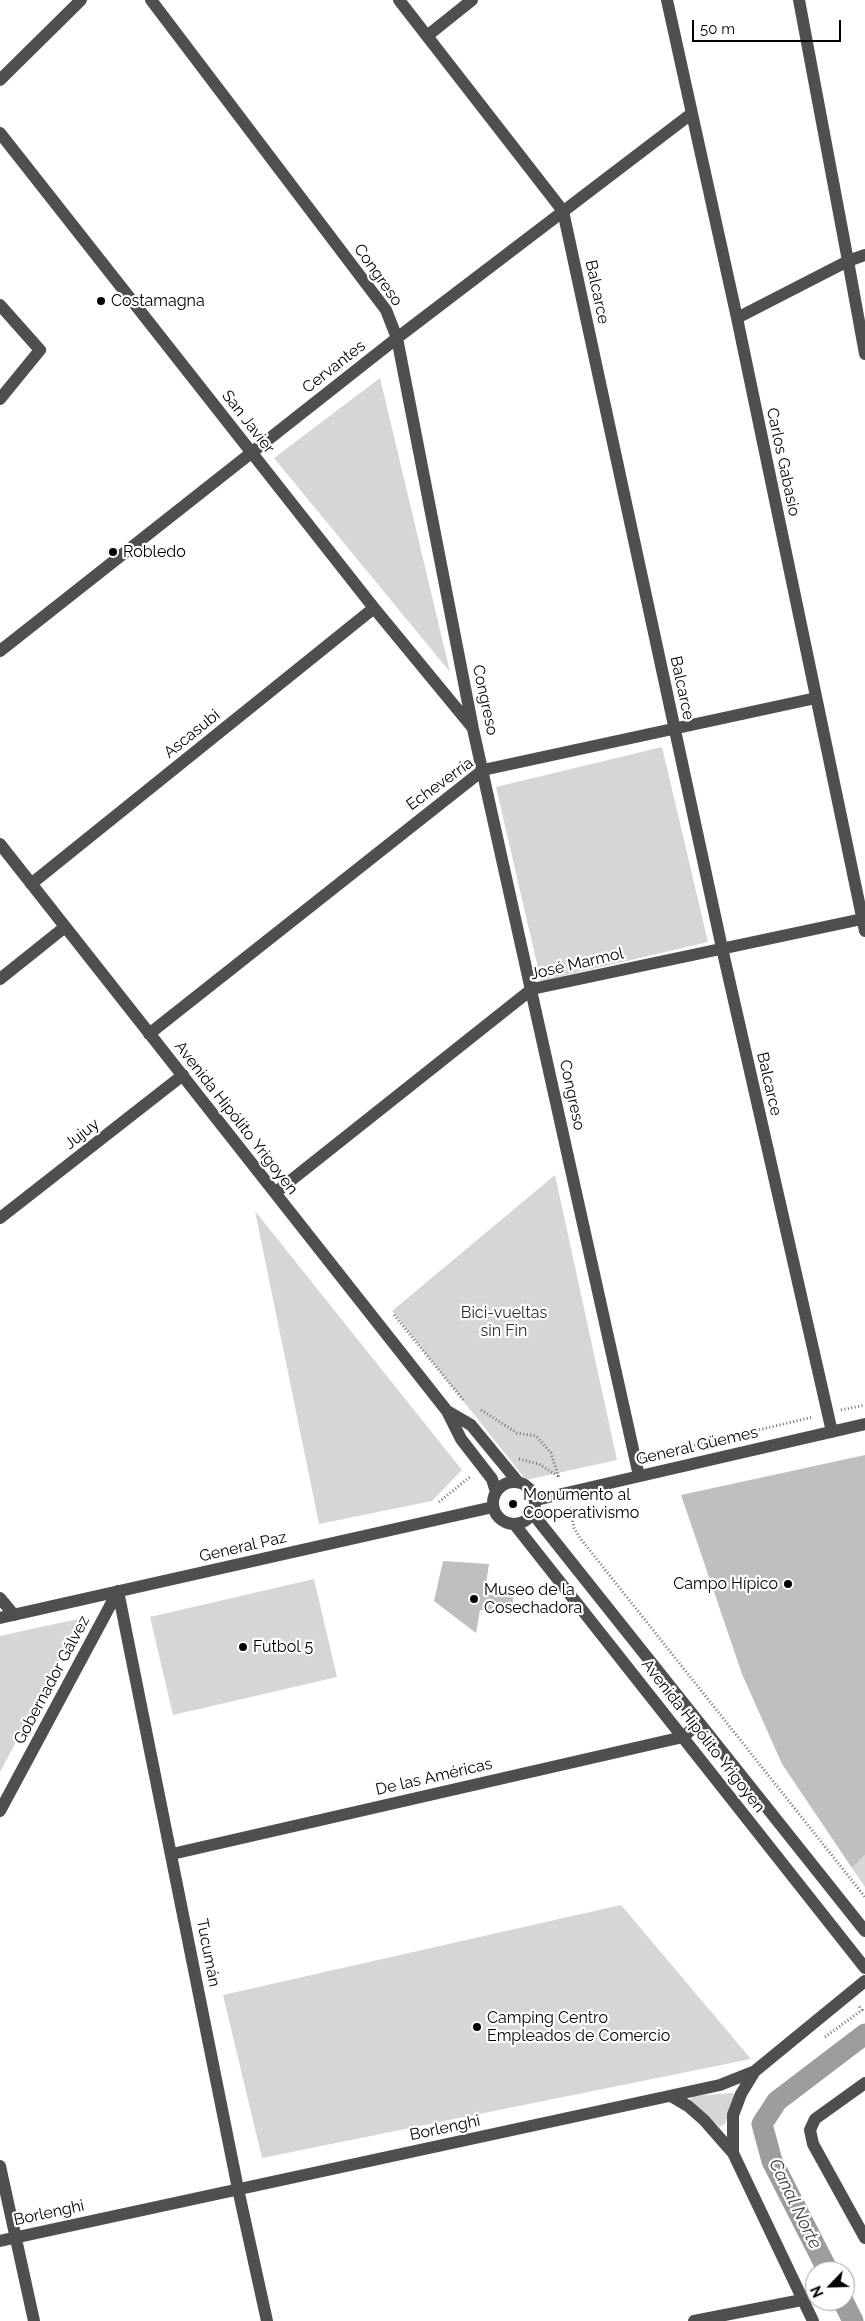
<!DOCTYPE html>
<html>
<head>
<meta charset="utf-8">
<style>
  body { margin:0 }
  #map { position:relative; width:865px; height:2321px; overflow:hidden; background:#fff; font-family:Raleway,sans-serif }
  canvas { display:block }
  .north { position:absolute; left:805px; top:2261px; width:50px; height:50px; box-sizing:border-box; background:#fff; border:1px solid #999; border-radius:50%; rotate:246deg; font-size:14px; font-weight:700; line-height:20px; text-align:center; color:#000 }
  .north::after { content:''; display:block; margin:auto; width:18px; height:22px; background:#000; clip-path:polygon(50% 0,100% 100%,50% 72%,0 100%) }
  .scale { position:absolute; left:692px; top:20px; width:149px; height:22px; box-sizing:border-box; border:2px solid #000; border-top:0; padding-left:6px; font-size:15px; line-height:18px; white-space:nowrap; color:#000; -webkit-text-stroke:4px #fff; paint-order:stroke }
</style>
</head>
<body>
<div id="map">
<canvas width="865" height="2321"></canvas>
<div class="north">N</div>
<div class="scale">50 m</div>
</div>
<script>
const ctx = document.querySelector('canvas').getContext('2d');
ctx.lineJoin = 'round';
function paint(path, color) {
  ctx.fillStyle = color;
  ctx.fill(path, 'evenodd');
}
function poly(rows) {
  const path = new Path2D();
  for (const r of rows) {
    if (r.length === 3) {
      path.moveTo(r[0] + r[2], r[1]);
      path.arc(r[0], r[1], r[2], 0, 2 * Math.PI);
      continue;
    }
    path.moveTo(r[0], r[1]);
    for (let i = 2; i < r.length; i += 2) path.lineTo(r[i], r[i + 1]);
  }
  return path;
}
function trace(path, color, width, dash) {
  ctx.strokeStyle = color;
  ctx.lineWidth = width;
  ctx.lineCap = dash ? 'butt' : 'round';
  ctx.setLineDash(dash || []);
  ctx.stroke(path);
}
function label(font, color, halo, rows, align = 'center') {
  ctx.font = font + ' Raleway,sans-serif';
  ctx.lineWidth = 4.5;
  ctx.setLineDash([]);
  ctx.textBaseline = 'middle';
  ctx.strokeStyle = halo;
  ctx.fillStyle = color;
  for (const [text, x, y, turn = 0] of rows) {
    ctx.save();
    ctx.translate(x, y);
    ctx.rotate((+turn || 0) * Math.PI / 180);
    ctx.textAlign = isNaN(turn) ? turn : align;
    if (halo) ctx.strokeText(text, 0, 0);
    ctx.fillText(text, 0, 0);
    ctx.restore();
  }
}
paint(poly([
  [380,378,450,672,274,458],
  [662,747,708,942,541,981,496,787],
  [555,1175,617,1460,526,1480,392,1311],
  [255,1211,462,1470,432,1501,319,1524],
  [314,1579,337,1677,173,1715,150,1617],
  [82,1618,0,1772,0,1636],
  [865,1855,865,1887,852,1868],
  [621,1905,751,2059,262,2158,223,1995],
  [732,2093,735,2094,725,2124,720,2127,691,2103,690,2099,693,2096]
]), '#d6d6d6');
trace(poly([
  [828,2271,772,2161,762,2124,777,2101,865,2034],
  [843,2301,853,2321]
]), '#9d9d9d', 21);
paint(poly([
  [865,1455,865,1855,852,1868,782,1764,742,1674,681,1495],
  [443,1561,489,1564,485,1590,513,1597,512,1614,480,1610,476,1633,434,1601]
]), '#bfbfbf');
trace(poly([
  [394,1315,464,1401],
  [481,1410,517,1433,536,1436,551,1453,559,1478],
  [841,1410,865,1405],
  [691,1446,813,1417],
  [519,1459,539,1464,558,1476],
  [439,1502,471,1476],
  [570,1507,574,1528,580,1538,865,1897],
  [825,2037,862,2010,859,2006]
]), '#717171', 3, [1, 2.5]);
trace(poly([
  [151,0,386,310,397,338,473,729,639,1476],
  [399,0,563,211,722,948,832,1432],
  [667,0,737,318,865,931],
  [427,36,472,0],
  [0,80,81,0],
  [0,133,374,608,472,727],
  [865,255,848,261,865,354],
  [0,305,40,350,0,399],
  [737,318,848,261,799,0],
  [0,651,397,338,691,114],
  [0,844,447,1411,461,1439,492,1479,496,1492],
  [31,884,374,608],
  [0,979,65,927],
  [149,1034,483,770,816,698],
  [275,1193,532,989,862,919],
  [0,1218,183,1075],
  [447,1411,471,1425,518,1482],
  [514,1503,21],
  [536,1500,865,1424],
  [533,1514,865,1931],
  [515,1525,865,1968],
  [118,1591,238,2189,267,2321],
  [0,1598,14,1615],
  [0,1618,493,1507],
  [0,1811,118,1591],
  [172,1854,683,1737,699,1723],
  [755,2071,741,2094,733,2115,733,2153,813,2321],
  [865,2083,815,2119,810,2130,813,2144,865,2238],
  [671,2096,688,2106,704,2120,733,2153],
  [0,2166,34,2321],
  [0,2241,720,2085,755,2071,865,1981],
  [694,2321,802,2300]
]), '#4f4f4f', 12);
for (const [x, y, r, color] of [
  [101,301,5,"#000"],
  [113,552,5,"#000"],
  [513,1504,5,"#000"],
  [788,1584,5,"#000"],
  [474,1599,5,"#000"],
  [243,1647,5,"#000"],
  [477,2027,5,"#000"]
]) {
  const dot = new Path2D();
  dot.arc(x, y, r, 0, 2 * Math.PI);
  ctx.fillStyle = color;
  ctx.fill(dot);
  trace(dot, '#fff', 2);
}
label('16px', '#000', '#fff', [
  ["Congreso",378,275,55],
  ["Balcarce",597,292,78],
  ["Cervantes",334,367,-38],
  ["San Javier",248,422,52],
  ["Carlos Gabasio",783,462,78],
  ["Balcarce",682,688,78],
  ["Congreso",485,700,78],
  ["Ascasubi",192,734,-39],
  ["Echeverría",440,784,-36],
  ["José Marmol",577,964,-13],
  ["Balcarce",769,1084,77],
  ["Congreso",572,1095,78],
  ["Avenida Hipólito Yrigoyen",236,1118,52],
  ["Jujuy",82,1134,-38],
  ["General Güemes",697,1446,-13],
  ["General Paz",243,1547,-13],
  ["Gobernador Gálvez",52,1680,-62],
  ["Avenida Hipólito Yrigoyen",703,1736,52],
  ["De las Américas",434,1777,-13],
  ["Tucumán",208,1953,79],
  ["Borlenghi",445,2128,-12],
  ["Borlenghi",49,2213,-12]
]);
label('16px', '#000', '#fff', [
  ["Costamagna",111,301],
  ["Robledo",123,552],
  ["Monumento al",523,1495],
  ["Cooperativismo",523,1513],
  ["Campo Hípico",778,1584,"right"],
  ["Museo de la",484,1590],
  ["Cosechadora",484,1608],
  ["Futbol 5",253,1647],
  ["Camping Centro",487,2018],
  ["Empleados de Comercio",487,2036]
], 'left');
label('16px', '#2d2d2d', '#fff', [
  ["Bici-vueltas",504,1313],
  ["sin Fin",504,1331]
]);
label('italic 18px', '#3e3e3e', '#fff', [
  ["Canal Norte",795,2204,64]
]);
</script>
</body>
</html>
